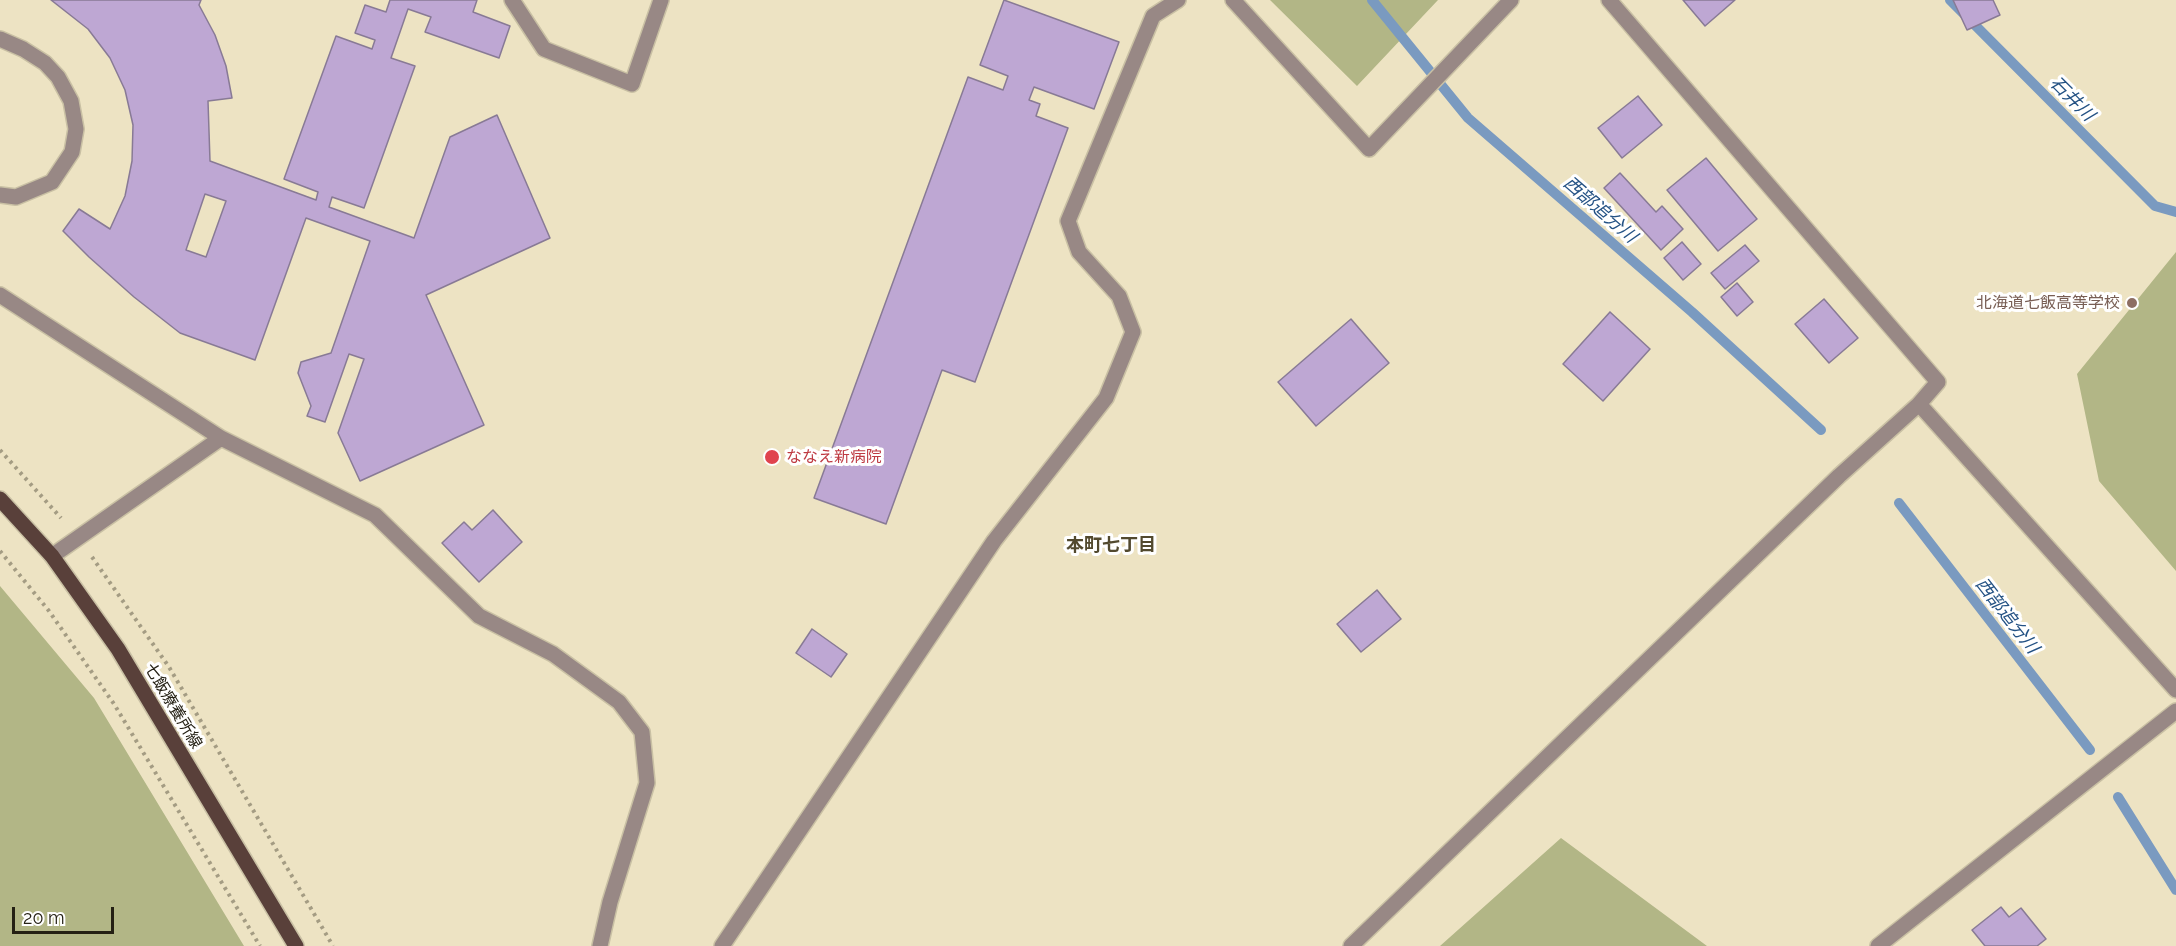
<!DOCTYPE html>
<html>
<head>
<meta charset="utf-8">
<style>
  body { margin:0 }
  #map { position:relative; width:2176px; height:946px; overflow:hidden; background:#ede3c3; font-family:Raleway,sans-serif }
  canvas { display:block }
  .scale { position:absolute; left:12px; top:907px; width:102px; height:27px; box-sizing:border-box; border:3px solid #242014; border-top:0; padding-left:8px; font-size:18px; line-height:21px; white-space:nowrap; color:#242014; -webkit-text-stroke:4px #fff; paint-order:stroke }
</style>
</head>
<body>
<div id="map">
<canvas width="2176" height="946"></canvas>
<div class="scale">20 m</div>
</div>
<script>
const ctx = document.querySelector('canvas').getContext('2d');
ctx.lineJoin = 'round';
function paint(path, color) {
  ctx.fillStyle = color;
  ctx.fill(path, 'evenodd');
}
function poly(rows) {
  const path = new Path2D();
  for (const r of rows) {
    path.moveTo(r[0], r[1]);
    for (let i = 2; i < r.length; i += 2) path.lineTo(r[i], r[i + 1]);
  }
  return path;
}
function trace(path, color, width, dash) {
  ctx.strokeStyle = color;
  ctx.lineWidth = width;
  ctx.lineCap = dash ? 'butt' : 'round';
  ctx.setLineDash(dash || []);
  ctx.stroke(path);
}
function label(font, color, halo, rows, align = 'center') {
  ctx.font = font + ' Raleway,"Noto Sans JP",sans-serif';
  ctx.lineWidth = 6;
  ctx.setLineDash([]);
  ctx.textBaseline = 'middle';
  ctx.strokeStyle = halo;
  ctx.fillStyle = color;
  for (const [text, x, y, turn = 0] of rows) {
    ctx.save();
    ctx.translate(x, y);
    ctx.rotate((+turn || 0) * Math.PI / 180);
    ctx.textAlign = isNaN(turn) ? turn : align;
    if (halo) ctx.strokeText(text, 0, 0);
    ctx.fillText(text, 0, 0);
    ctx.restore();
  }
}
paint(poly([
  [1270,0,1438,0,1357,86],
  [2176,252,2176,571,2099,481,2077,374],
  [0,586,94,698,244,946,0,946],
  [1561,838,1707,946,1440,946]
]), '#b2b686');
trace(poly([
  [1372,0,1468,118,1692,312,1821,430],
  [1950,0,2155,206,2176,212],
  [1899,503,2090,750],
  [2118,797,2176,890]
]), '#7a9ac0', 10);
const building = poly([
  [51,0,201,0,199,5,215,35,226,66,232,98,208,101,210,161,316,200,318,192,284,179,336,36,372,49,375,40,355,33,365,5,386,12,390,0,477,0,473,12,510,26,499,58,425,32,431,17,408,9,391,58,415,66,364,208,332,197,329,207,414,238,450,137,497,115,550,238,426,295,484,425,360,481,338,433,364,359,349,354,325,422,307,416,311,406,298,373,301,362,331,353,370,241,306,218,255,360,180,333,134,297,89,257,63,231,79,209,110,229,125,196,132,161,133,125,125,90,110,58,88,29,51,0],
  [205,194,226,201,206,257,186,250,205,194],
  [1004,0,1119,42,1094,109,1034,87,1029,100,1040,104,1036,116,1068,128,975,382,942,370,886,524,814,498,968,77,1003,90,1008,76,980,65,1004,0],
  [1683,0,1735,0,1705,26,1683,0],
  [1953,0,1993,0,2000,15,1967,30,1953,0],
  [1638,96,1662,125,1622,158,1598,128,1638,96],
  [1706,158,1757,219,1718,251,1667,190,1706,158],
  [1620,173,1656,212,1662,206,1683,229,1661,250,1604,188,1620,173],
  [1682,242,1701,264,1683,280,1664,258,1682,242],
  [1745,245,1759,261,1725,289,1711,273,1745,245],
  [1737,283,1753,302,1737,316,1721,297,1737,283],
  [1824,299,1858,338,1829,363,1795,324,1824,299],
  [1610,312,1650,349,1603,401,1563,364,1610,312],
  [1351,319,1389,363,1316,426,1278,382,1351,319],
  [493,510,522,542,479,582,442,543,464,522,472,530,493,510],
  [1377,590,1401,619,1361,652,1337,624,1377,590],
  [812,629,847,654,831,677,796,653,812,629],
  [2001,907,2009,917,2021,908,2046,939,2037,946,1985,946,1972,930,2001,907]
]);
paint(building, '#bea7d3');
trace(building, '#887a95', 1.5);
const minor = poly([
  [512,0,544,49,632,84,661,0],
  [1233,0,1369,149,1511,0],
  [1609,0,1938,382,1919,404,2176,690],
  [0,39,23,49,45,63,58,77,71,101,76,129,72,152,52,182,16,197,0,195],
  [0,295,221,438,375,515,479,616,553,654,619,702,642,732,647,783,610,902,600,946],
  [52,556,221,438],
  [722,946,994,541,1106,398,1133,332,1119,296,1079,252,1068,221,1153,16,1178,0],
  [1351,946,1839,476,1919,404],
  [1878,946,2176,711]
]);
const major = poly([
  [0,499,52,556,118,649,296,946]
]);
trace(minor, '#c9c0a4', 18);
trace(major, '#c9c0a4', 18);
trace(poly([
  [0,450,61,518],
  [0,551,49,611,114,704,260,946],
  [92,557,169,667,333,946]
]), '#a49c83', 4, [3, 4.5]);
trace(minor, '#988885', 15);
trace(major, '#59403a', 15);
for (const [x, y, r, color] of [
  [2132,303,6,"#8d6e63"],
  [772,457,8,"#e0444e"]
]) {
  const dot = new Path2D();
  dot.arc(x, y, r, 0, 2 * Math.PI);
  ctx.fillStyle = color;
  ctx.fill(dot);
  trace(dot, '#fff', 2);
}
label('16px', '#785e54', '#fff', [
  ["北海道七飯高等学校",2120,303]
], 'right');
label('16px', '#be3a42', '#fff', [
  ["ななえ新病院",786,457]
], 'left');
label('16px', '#242014', '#fff', [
  ["七飯療養所線",173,706,59]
]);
label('italic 18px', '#245284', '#fff', [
  ["石井川",2072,99,45],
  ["西部追分川",1600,210,41],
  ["西部追分川",2007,616,52]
]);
label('bold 18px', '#52492e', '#fff', [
  ["本町七丁目",1111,546]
]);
</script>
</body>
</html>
